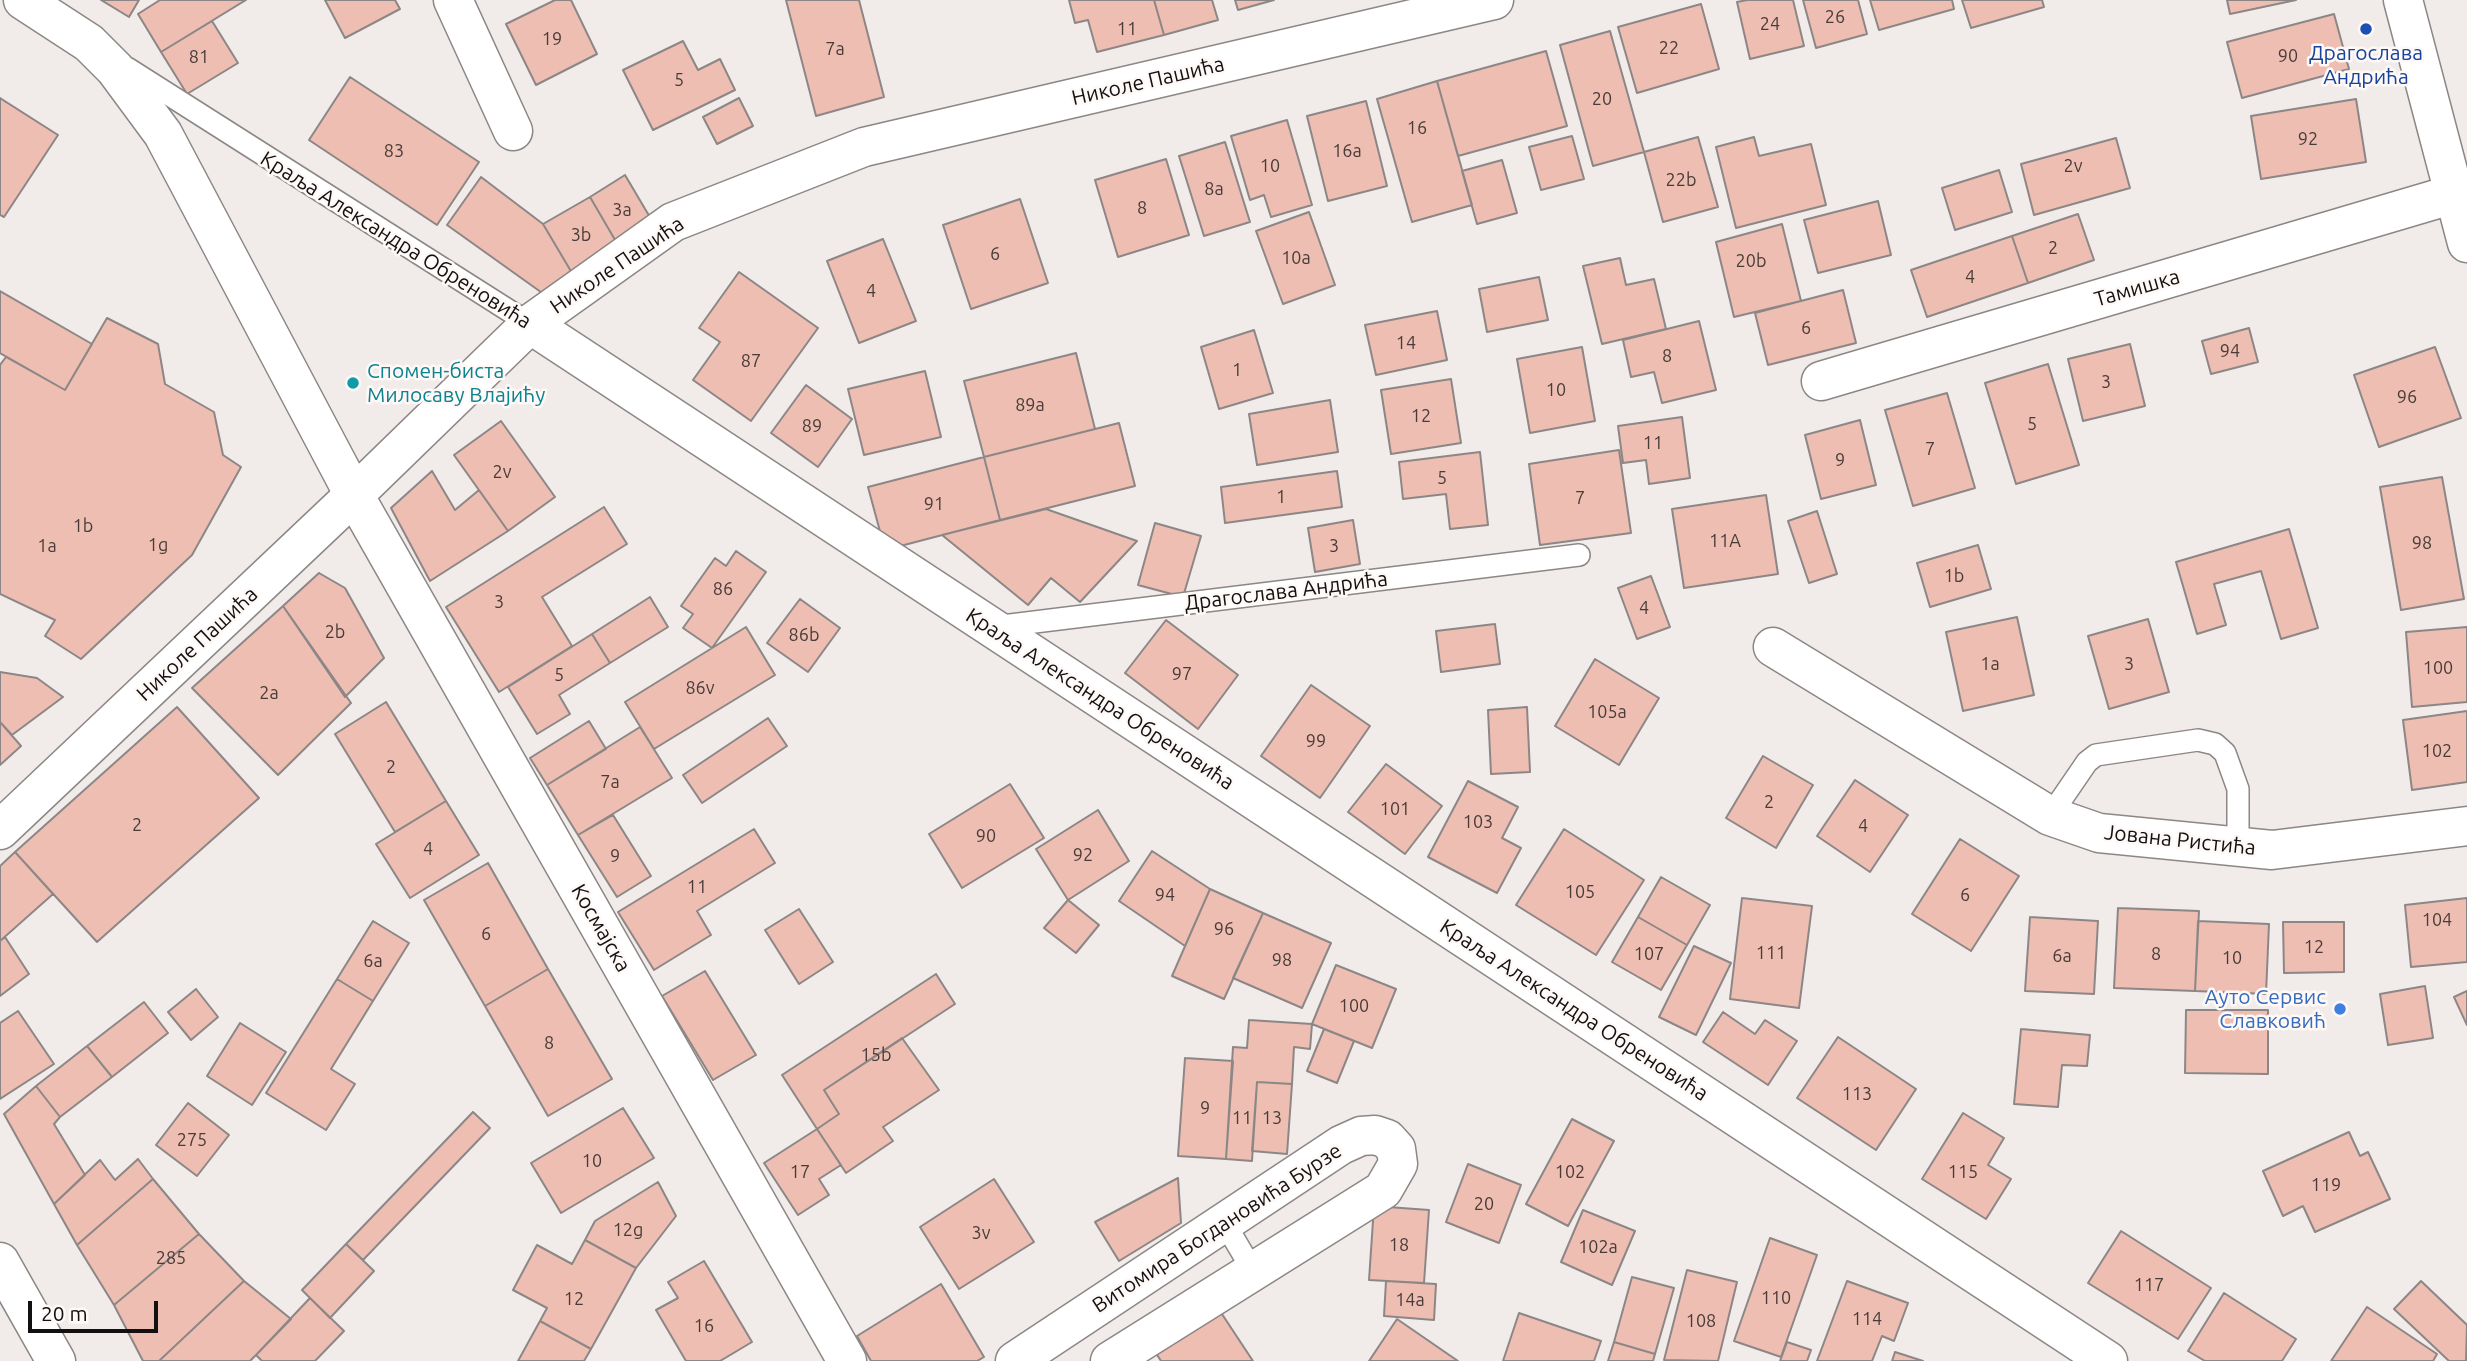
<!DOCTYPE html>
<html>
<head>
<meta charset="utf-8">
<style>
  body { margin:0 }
  #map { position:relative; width:2467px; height:1361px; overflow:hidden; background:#f1ecea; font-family:Ubuntu,sans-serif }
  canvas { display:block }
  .scale { position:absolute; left:28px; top:1301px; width:130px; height:32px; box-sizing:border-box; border:4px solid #121010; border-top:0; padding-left:9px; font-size:21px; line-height:24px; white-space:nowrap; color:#121010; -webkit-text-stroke:5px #fef9f7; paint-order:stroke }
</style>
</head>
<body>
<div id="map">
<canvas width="2467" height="1361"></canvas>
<div class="scale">20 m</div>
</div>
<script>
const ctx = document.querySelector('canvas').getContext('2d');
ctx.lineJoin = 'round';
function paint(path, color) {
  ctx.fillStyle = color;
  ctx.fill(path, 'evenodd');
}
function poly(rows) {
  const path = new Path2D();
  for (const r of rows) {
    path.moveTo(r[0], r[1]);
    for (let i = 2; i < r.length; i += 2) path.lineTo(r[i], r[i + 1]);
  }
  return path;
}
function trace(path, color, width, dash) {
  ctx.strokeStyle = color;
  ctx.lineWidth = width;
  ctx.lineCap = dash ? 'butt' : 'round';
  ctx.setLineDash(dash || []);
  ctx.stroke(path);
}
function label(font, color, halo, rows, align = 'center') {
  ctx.font = font + ' Ubuntu,sans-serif';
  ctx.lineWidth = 5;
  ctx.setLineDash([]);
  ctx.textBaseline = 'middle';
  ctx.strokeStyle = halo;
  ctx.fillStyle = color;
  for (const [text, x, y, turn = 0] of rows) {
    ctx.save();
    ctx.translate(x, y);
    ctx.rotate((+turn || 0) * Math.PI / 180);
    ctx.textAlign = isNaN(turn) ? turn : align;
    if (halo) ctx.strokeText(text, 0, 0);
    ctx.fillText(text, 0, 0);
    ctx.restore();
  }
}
const building = poly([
  [101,0,139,0,129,17,101,0],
  [160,0,246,0,161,52,138,14,160,0],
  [325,0,395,0,400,9,345,38,325,0],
  [555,0,571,0,597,54,536,85,506,24,555,0],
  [786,0,859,0,884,97,816,116,786,0],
  [1069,0,1154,0,1164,35,1097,52,1088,20,1075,23,1069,0],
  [1154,0,1212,0,1218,20,1164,35,1154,0],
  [1235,0,1274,0,1238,10,1235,0],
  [1747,0,1793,0,1804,46,1750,59,1737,2,1747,0],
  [1803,0,1858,0,1867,34,1816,48,1803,0],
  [1870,0,1952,0,1954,9,1879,30,1870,0],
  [1962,0,2042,0,2044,7,1971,28,1962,0],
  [2227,0,2296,0,2230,14,2227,0],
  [1701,4,1719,69,1637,93,1618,27,1701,4],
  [2334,14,2349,69,2242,98,2227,42,2334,14],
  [212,21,238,63,187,94,161,52,212,21],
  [1610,31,1644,152,1593,166,1560,45,1610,31],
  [683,41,698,70,720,59,735,90,653,130,623,70,683,41],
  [1546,51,1567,126,1458,156,1437,81,1546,51],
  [350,77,479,162,437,225,309,140,350,77],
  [1437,81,1472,205,1412,222,1377,99,1437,81],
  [0,98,58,135,4,217,0,215,0,98],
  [739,98,753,126,717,144,703,117,739,98],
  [2356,99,2366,162,2261,179,2251,116,2356,99],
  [1366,101,1387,186,1328,201,1307,116,1366,101],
  [1287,120,1312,205,1271,217,1264,195,1250,200,1231,136,1287,120],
  [1572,136,1584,179,1541,190,1529,147,1572,136],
  [1698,137,1718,207,1663,222,1644,152,1698,137],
  [1754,137,1759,156,1811,144,1826,205,1736,228,1716,147,1754,137],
  [2116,138,2130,188,2034,215,2021,164,2116,138],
  [1225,142,1250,222,1204,236,1179,156,1225,142],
  [1166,159,1189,235,1118,257,1095,180,1166,159],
  [1502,160,1517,213,1477,224,1462,171,1502,160],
  [1999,170,2012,212,1955,230,1942,188,1999,170],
  [625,175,654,224,618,245,590,197,625,175],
  [481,177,543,224,572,273,545,295,447,225,481,177],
  [590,197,618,245,572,273,543,224,590,197],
  [1020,199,1048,283,971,309,943,225,1020,199],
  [1878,201,1891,255,1818,273,1804,220,1878,201],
  [1309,212,1335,285,1283,304,1256,231,1309,212],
  [2078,214,2094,260,2028,283,2012,236,2078,214],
  [1782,224,1801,301,1734,317,1716,242,1782,224],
  [2012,236,2028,283,1927,317,1911,270,2012,236],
  [883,239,916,321,859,343,827,261,883,239],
  [1620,258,1626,285,1654,279,1666,329,1602,344,1583,266,1620,258],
  [739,272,818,328,751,421,693,380,720,342,699,328,739,272],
  [1539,277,1548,320,1487,332,1479,289,1539,277],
  [1843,290,1856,343,1768,365,1755,313,1843,290],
  [0,291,92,344,65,390,0,353,0,291],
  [1437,311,1447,360,1376,375,1365,325,1437,311],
  [107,318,158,344,165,384,214,412,223,455,241,467,192,555,81,659,45,636,55,620,0,594,0,365,6,357,65,390,107,318],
  [1699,321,1716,390,1662,403,1654,372,1631,377,1623,340,1699,321],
  [2249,328,2258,362,2211,374,2202,341,2249,328],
  [1254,330,1273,393,1219,409,1201,347,1254,330],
  [2130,344,2145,406,2083,421,2068,359,2130,344],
  [1582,347,1595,421,1530,433,1517,359,1582,347],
  [2435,347,2461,418,2379,447,2354,375,2435,347],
  [1076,353,1095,429,984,457,964,381,1076,353],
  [2048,364,2079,465,2016,484,1985,383,2048,364],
  [925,371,941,437,864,455,848,389,925,371],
  [1451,379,1461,443,1391,454,1381,390,1451,379],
  [806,385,852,419,818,467,771,433,806,385],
  [1947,393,1975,488,1913,506,1885,410,1947,393],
  [1330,400,1338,452,1257,465,1249,414,1330,400],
  [1682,417,1690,478,1649,484,1646,460,1623,463,1618,426,1682,417],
  [1860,420,1876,485,1821,499,1805,435,1860,420],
  [501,421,555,497,508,531,454,455,501,421],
  [1119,423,1135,486,1000,520,984,457,1119,423],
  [1619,450,1631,533,1540,545,1529,464,1619,450],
  [1480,452,1488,525,1450,529,1446,494,1403,499,1399,462,1480,452],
  [984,457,1000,520,885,550,868,487,984,457],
  [432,471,455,510,479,490,508,531,430,581,391,508,432,471],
  [1337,471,1342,507,1225,523,1221,487,1337,471],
  [2442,477,2464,599,2401,610,2380,487,2442,477],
  [1766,495,1778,574,1684,588,1672,509,1766,495],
  [604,507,627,544,542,597,572,646,499,692,446,607,604,507],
  [1046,509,1137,541,1080,602,1051,578,1028,605,942,535,1046,509],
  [1817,511,1837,574,1809,583,1788,521,1817,511],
  [1353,520,1360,564,1315,572,1308,528,1353,520],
  [1155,523,1201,536,1183,597,1138,585,1155,523],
  [2289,529,2318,628,2281,639,2261,571,2214,584,2226,625,2197,634,2176,562,2289,529],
  [1978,545,1991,589,1930,607,1917,563,1978,545],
  [736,551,766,572,712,648,683,628,693,614,681,606,715,558,726,566,736,551],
  [319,573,345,588,384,658,345,697,283,606,319,573],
  [1651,576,1670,627,1637,639,1618,588,1651,576],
  [650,597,668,627,610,663,592,634,650,597],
  [800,599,840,628,808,672,767,643,800,599],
  [283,606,351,703,278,775,192,688,283,606],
  [2017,617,2034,695,1963,711,1946,632,2017,617],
  [2148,619,2169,692,2109,709,2088,636,2148,619],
  [1166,620,1238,675,1198,729,1125,673,1166,620],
  [1495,624,1500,664,1441,672,1436,631,1495,624],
  [746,627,775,675,654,749,625,702,746,627],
  [2467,627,2467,702,2412,707,2406,632,2467,627],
  [592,634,610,663,559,695,570,714,537,734,508,687,592,634],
  [1595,659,1659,698,1619,765,1555,726,1595,659],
  [0,672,37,678,63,697,12,735,0,722,0,672],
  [1311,685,1370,726,1320,798,1261,756,1311,685],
  [386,702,446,801,395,832,335,734,386,702],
  [177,707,259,798,97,942,15,852,177,707],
  [1527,707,1530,772,1491,774,1488,710,1527,707],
  [2467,711,2467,782,2412,790,2403,720,2467,711],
  [768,718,787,746,702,803,683,775,768,718],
  [589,721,606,749,547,785,530,758,589,721],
  [0,722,21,746,0,765,0,722],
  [640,727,672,778,578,835,547,785,640,727],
  [1763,756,1813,785,1776,848,1726,818,1763,756],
  [1386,764,1442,806,1405,854,1348,812,1386,764],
  [1855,780,1908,815,1870,872,1817,836,1855,780],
  [1468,781,1518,807,1502,838,1521,848,1497,893,1428,857,1468,781],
  [1010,784,1044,838,962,888,929,834,1010,784],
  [446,801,479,855,410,898,376,844,446,801],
  [1098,810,1129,861,1068,900,1036,849,1098,810],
  [613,815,651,876,617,897,578,835,613,815],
  [754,829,775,863,697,911,711,935,654,970,618,912,754,829],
  [1564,829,1644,880,1596,955,1516,905,1564,829],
  [1960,839,2019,876,1971,951,1912,914,1960,839],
  [1152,851,1210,889,1185,946,1119,901,1152,851],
  [15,852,53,894,0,941,0,866,15,852],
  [488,863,548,969,485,1006,424,900,488,863],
  [1661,877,1710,905,1687,945,1638,917,1661,877],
  [1210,889,1263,913,1224,999,1172,976,1210,889],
  [1742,898,1812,906,1799,1008,1730,999,1742,898],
  [2467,898,2467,962,2411,967,2405,905,2467,898],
  [1068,900,1099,925,1076,953,1044,928,1068,900],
  [2118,908,2199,911,2195,991,2114,988,2118,908],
  [799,909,833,962,799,984,765,930,799,909],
  [1263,913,1331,943,1302,1008,1233,978,1263,913],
  [1638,917,1687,945,1661,990,1612,962,1638,917],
  [2030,917,2098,921,2094,994,2025,991,2030,917],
  [373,921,409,943,373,1001,337,979,373,921],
  [2198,921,2269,924,2266,994,2195,991,2198,921],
  [2283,922,2344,922,2344,972,2284,973,2283,922],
  [5,937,29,974,0,996,0,941,5,937],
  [1694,946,1731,963,1696,1035,1659,1017,1694,946],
  [1336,965,1396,989,1372,1048,1312,1024,1336,965],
  [548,969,612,1079,548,1116,485,1006,548,969],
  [705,971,756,1055,713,1080,662,996,705,971],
  [936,974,955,1004,824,1090,839,1114,817,1129,782,1075,936,974],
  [337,979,373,1001,331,1069,355,1084,326,1130,266,1093,337,979],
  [2425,986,2433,1038,2388,1045,2380,994,2425,986],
  [196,989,218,1017,191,1040,168,1012,196,989],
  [2467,991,2467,1025,2454,997,2467,991],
  [144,1002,168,1033,112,1077,87,1046,144,1002],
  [2186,1010,2268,1010,2268,1074,2185,1073,2186,1010],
  [18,1011,54,1064,0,1099,0,1023,18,1011],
  [1723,1012,1755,1034,1765,1020,1797,1041,1768,1085,1703,1042,1723,1012],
  [1249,1020,1312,1024,1310,1049,1294,1047,1292,1084,1257,1082,1252,1161,1226,1159,1233,1047,1247,1048,1249,1020],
  [240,1023,286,1052,252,1105,207,1076,240,1023],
  [1324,1029,1354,1041,1337,1083,1307,1071,1324,1029],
  [2021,1029,2090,1035,2087,1066,2062,1065,2058,1107,2014,1104,2021,1029],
  [1838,1037,1916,1089,1876,1150,1797,1098,1838,1037],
  [902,1038,939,1090,883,1127,893,1141,846,1173,817,1129,839,1114,824,1090,902,1038],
  [87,1046,112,1077,60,1117,36,1086,87,1046],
  [1185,1058,1233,1061,1226,1159,1178,1156,1185,1058],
  [1257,1082,1292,1084,1287,1154,1252,1151,1257,1082],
  [36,1086,60,1117,54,1124,85,1175,54,1204,4,1114,36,1086],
  [188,1103,229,1135,197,1176,156,1145,188,1103],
  [623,1108,654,1158,561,1213,531,1163,623,1108],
  [473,1112,490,1128,363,1260,346,1244,473,1112],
  [1963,1113,2004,1138,1988,1165,2011,1179,1986,1219,1922,1179,1963,1113],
  [1572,1119,1614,1141,1568,1226,1526,1204,1572,1119],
  [817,1129,841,1165,819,1179,829,1195,798,1215,764,1163,817,1129],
  [2349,1132,2360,1156,2368,1152,2390,1199,2315,1232,2303,1206,2283,1216,2263,1171,2349,1132],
  [138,1159,153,1179,77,1245,54,1204,100,1160,115,1180,138,1159],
  [1468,1164,1521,1185,1499,1243,1446,1222,1468,1164],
  [1178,1178,1181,1223,1119,1261,1095,1222,1178,1178],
  [153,1179,199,1234,114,1305,77,1245,153,1179],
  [994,1179,1034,1242,959,1289,920,1227,994,1179],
  [658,1182,676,1216,636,1268,585,1240,595,1221,658,1182],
  [1374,1206,1429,1210,1424,1283,1369,1280,1374,1206],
  [1583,1210,1635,1231,1612,1285,1561,1262,1583,1210],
  [2121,1231,2211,1288,2178,1339,2088,1283,2121,1231],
  [199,1234,244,1281,159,1361,143,1361,114,1305,199,1234],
  [1770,1238,1817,1255,1781,1357,1734,1341,1770,1238],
  [585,1240,636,1268,591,1349,540,1321,547,1308,513,1290,537,1245,572,1264,585,1240],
  [346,1244,374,1271,330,1318,302,1290,346,1244],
  [704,1261,752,1342,720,1361,686,1361,656,1310,678,1298,668,1282,704,1261],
  [1687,1270,1737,1282,1718,1361,1664,1360,1687,1270],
  [1632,1277,1674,1288,1655,1354,1614,1342,1632,1277],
  [244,1281,291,1319,256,1355,250,1361,159,1361,244,1281],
  [1386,1281,1436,1284,1434,1320,1384,1316,1386,1281],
  [1847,1281,1908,1303,1894,1341,1882,1336,1872,1361,1817,1361,1847,1281],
  [2421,1281,2467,1325,2466,1361,2449,1361,2394,1309,2421,1281],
  [941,1284,984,1357,977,1361,871,1361,857,1336,941,1284],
  [2224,1293,2296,1339,2282,1361,2205,1361,2188,1351,2224,1293],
  [310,1298,344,1331,315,1361,262,1361,256,1355,310,1298],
  [2367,1307,2437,1354,2433,1361,2331,1361,2367,1307],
  [1218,1308,1253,1361,1161,1361,1154,1350,1218,1308],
  [1519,1313,1601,1341,1594,1361,1503,1361,1519,1313],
  [1397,1319,1458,1361,1369,1361,1397,1319],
  [540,1321,591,1349,584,1361,518,1361,540,1321],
  [1614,1342,1655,1354,1653,1361,1608,1361,1614,1342],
  [1787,1342,1811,1350,1807,1361,1780,1361,1787,1342],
  [1895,1352,1923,1361,1892,1361,1895,1352]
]);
paint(building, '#eebeb2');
trace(building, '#8c8786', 2);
const service = poly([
  [127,68,530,324],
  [994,627,1579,555],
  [2050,816,2087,762,2096,755,2198,740,2215,744,2225,753,2238,789,2238,846],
  [1224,1222,1253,1271]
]);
const minor = poly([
  [23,0,89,43,115,69,163,134,354,495,847,1361],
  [453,0,513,131],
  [530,324,2108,1361],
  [1821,381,2454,194],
  [1773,647,2050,816,2099,833,2272,850,2467,826],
  [1015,1361,1341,1145,1361,1136,1375,1135,1387,1139,1396,1149,1398,1164,1383,1190,1110,1361]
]);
const tertiary = poly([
  [2403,0,2467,243],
  [0,830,354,495,530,324,673,222,864,147,1494,0]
]);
const secondary = poly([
  [0,1262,56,1361]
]);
trace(service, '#8c8785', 24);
trace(minor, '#8c8785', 41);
trace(tertiary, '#8c8785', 41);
trace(secondary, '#8c8785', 41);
trace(service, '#fff', 21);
trace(minor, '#fff', 38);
trace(tertiary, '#fff', 38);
trace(secondary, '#fff', 38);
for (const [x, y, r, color] of [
  [2366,29,7,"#1a4fb4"],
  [353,383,7,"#0f9aa8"],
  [2340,1009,7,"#3f7fe0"]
]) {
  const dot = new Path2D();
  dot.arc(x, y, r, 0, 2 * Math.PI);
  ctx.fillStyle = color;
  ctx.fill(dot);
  trace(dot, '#fef9f7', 2.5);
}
label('18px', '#493c38', null, [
  ["26",1835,17],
  ["24",1770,24],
  ["11",1127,29],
  ["19",552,39],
  ["22",1669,48],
  ["7a",835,49],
  ["90",2288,56],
  ["81",199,57],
  ["5",679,80],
  ["20",1602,99],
  ["16",1417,128],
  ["92",2308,139],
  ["83",394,151],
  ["16a",1347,151],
  ["10",1270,166],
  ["2v",2073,166],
  ["22b",1681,180],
  ["8a",1214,189],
  ["8",1142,208],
  ["3a",622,210],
  ["3b",581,235],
  ["2",2053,248],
  ["6",995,254],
  ["10a",1296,258],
  ["20b",1751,261],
  ["4",1970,277],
  ["4",871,291],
  ["6",1806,328],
  ["14",1406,343],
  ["94",2230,351],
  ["8",1667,356],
  ["87",751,361],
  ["1",1237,370],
  ["3",2106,382],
  ["10",1556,390],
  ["96",2407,397],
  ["89a",1030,405],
  ["12",1421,416],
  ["5",2032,424],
  ["89",812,426],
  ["11",1653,443],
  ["7",1930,449],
  ["9",1840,460],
  ["2v",502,472],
  ["5",1442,478],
  ["1",1281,497],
  ["7",1580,498],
  ["91",934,504],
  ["1b",83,526],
  ["11A",1725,541],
  ["98",2422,543],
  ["1g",158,545],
  ["1a",47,546],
  ["3",1334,546],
  ["1b",1954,576],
  ["86",723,589],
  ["3",499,602],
  ["4",1644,608],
  ["2b",335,632],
  ["86b",804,635],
  ["1a",1990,664],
  ["3",2129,664],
  ["100",2438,668],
  ["97",1182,674],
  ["5",559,675],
  ["86v",700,688],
  ["2a",269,693],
  ["105a",1607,712],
  ["99",1316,741],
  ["102",2437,751],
  ["2",391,767],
  ["7a",610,782],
  ["2",1769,802],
  ["101",1395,809],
  ["103",1478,822],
  ["2",137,825],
  ["4",1863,826],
  ["90",986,836],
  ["4",428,849],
  ["92",1083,855],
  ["9",615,856],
  ["11",697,887],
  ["105",1580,892],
  ["94",1165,895],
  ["6",1965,895],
  ["104",2437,920],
  ["96",1224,929],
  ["6",486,934],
  ["12",2314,947],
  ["111",1771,953],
  ["107",1649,954],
  ["8",2156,954],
  ["6a",2062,956],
  ["10",2232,958],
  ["98",1282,960],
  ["6a",373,961],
  ["100",1354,1006],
  ["8",549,1043],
  ["15b",876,1055],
  ["113",1857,1094],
  ["9",1205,1108],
  ["11",1242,1118],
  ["13",1272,1118],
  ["275",192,1140],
  ["10",592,1161],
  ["17",800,1172],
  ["102",1570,1172],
  ["115",1963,1172],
  ["119",2326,1185],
  ["20",1484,1204],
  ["12g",628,1230],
  ["3v",981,1233],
  ["18",1399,1245],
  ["102a",1598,1247],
  ["285",171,1258],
  ["117",2149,1285],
  ["110",1776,1298],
  ["12",574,1299],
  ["14a",1410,1300],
  ["114",1867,1319],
  ["108",1701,1321],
  ["16",704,1326]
]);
label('21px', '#164399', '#fef9f7', [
  ["Драгослава",2366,53],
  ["Андрића",2366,77]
]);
label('21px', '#121010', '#fef9f7', [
  ["Николе Пашића",1148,81,-13],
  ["Краља Александра Обреновића",396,240,32],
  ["Николе Пашића",617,265,-34],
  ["Тамишка",2137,288,-16],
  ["Драгослава Андрића",1286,591,-7],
  ["Николе Пашића",197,644,-43],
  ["Краља Александра Обреновића",1100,699,33],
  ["Јована Ристића",2180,840,6],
  ["Космајска",601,928,60],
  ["Краља Александра Обреновића",1574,1010,33],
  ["Витомира Богдановића Бурзе",1217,1228,-33]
]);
label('21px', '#0d838f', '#fef9f7', [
  ["Спомен-биста",367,371],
  ["Милосаву Влајићу",367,395]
], 'left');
label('21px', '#366cbe', '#fef9f7', [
  ["Ауто Сервис",2326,997],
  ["Славковић",2326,1021]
], 'right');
</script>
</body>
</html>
